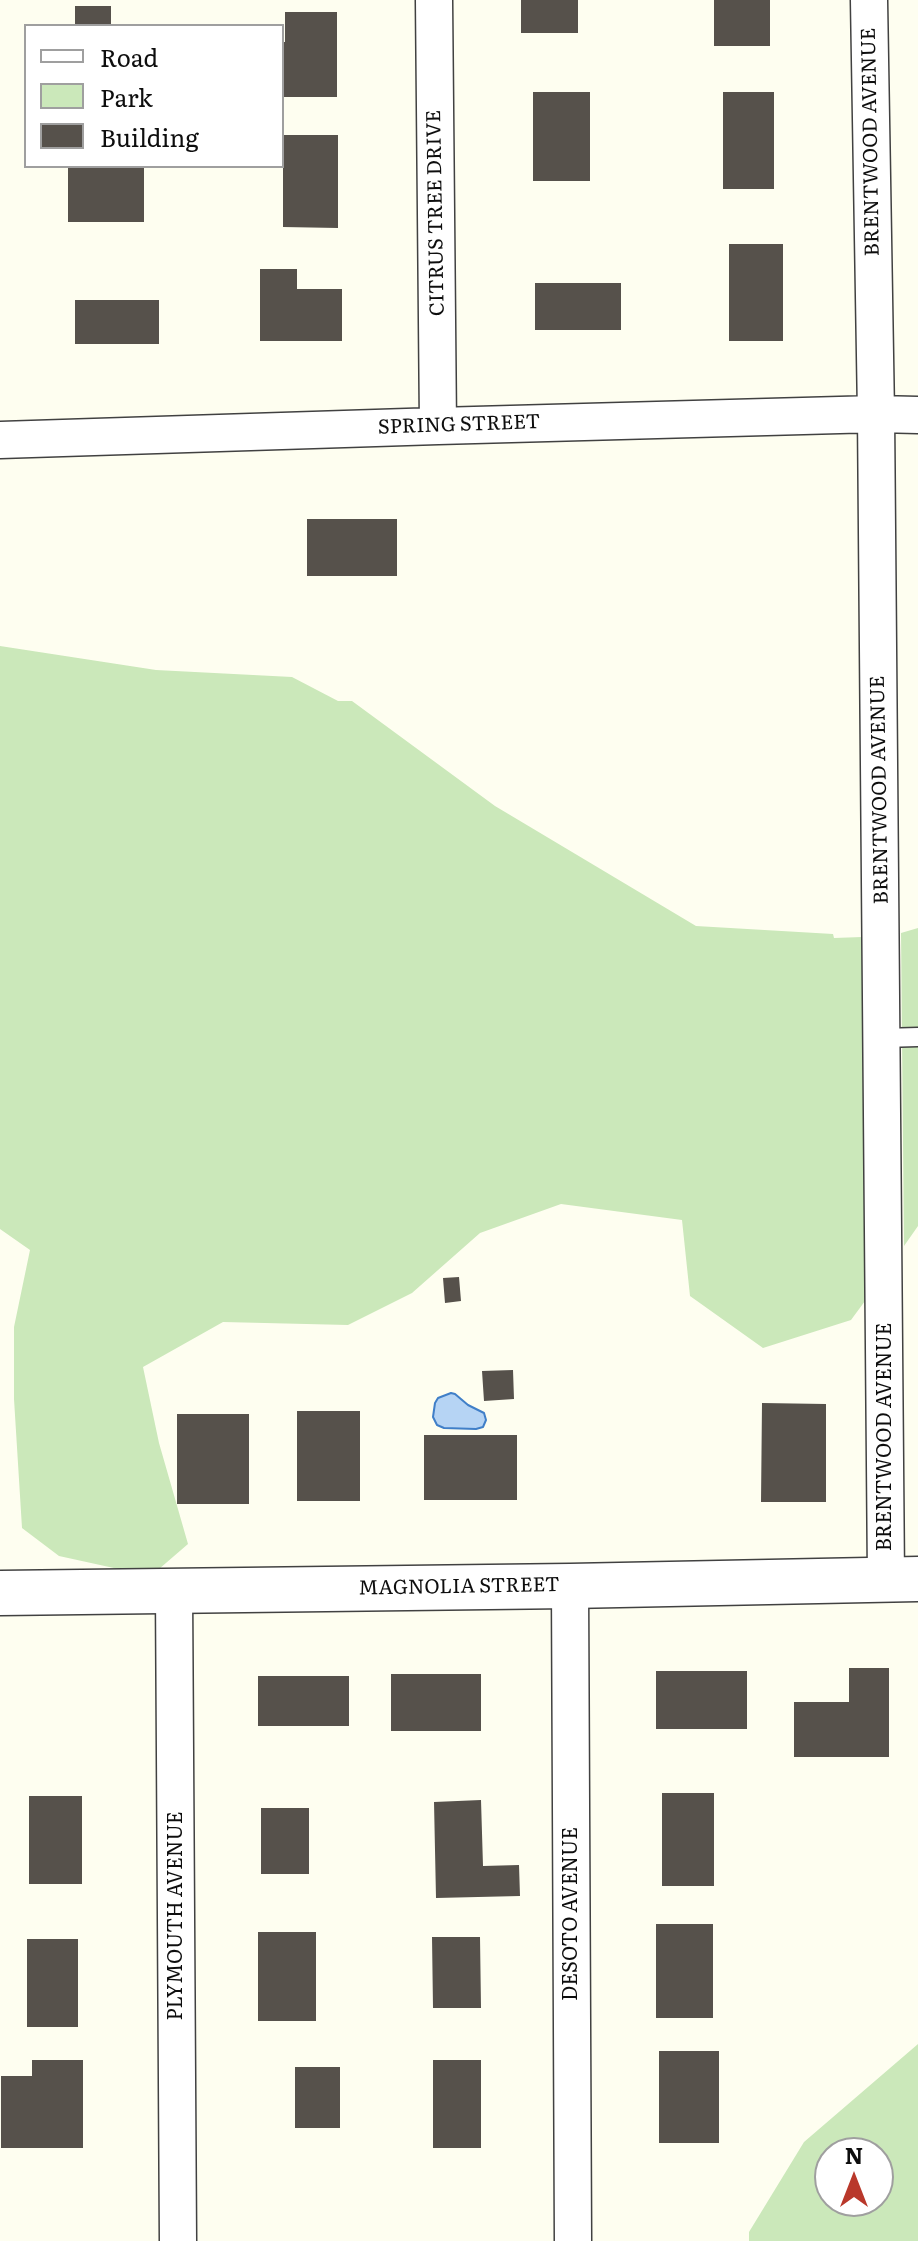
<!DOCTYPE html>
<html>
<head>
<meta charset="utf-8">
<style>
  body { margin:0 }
  #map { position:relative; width:918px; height:2241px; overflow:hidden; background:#fefef0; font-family:Literata,serif }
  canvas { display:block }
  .legend { position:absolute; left:24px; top:24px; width:260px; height:144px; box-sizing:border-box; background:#fff; border:2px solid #9f9f9f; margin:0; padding:10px 14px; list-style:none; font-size:24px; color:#0e0e0e }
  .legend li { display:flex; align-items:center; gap:16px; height:40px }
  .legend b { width:40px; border:2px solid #9f9f9f }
  .north { position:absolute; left:814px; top:2137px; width:80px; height:80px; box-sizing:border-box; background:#fff; border:2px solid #9f9f9f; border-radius:50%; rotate:0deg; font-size:22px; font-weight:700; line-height:32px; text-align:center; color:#0e0e0e }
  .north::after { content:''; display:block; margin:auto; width:28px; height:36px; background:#b9382b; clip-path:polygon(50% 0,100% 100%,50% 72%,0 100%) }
</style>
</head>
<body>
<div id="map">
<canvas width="918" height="2241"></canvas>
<ul class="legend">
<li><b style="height:10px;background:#fff"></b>Road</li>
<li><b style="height:22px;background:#cbe8ba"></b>Park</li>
<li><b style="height:22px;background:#56514b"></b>Building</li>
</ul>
<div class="north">N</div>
</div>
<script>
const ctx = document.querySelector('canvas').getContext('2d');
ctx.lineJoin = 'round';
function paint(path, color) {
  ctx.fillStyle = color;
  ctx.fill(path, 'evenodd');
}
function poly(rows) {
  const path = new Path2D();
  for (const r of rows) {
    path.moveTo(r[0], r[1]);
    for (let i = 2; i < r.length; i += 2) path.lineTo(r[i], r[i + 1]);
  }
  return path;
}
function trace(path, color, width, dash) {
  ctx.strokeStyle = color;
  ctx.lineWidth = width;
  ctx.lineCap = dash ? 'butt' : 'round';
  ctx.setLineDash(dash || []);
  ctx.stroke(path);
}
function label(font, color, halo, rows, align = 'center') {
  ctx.font = font + ' Literata,serif';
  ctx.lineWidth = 8;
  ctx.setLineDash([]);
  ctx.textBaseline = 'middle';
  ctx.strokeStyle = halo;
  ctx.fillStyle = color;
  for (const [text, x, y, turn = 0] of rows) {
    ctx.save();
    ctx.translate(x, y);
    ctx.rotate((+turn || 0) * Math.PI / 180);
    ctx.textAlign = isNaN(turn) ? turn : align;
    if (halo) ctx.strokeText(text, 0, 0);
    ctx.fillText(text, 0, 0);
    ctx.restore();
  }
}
paint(poly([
  [0,646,156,670,292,677,338,701,352,701,495,806,696,926,833,934,834,938,862,937,865,1301,851,1320,763,1348,690,1296,682,1220,561,1204,480,1233,412,1293,348,1325,223,1322,143,1367,159,1443,188,1544,159,1569,123,1570,59,1556,22,1528,14,1399,14,1327,30,1250,0,1229],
  [918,928,918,1226,904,1246,901,933],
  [918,2044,918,2241,749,2241,749,2232,804,2142],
  [878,2153,878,2201,830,2201,830,2153]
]), '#cbe8ba');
const water = poly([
  [451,1393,455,1394,468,1405,484,1413,486,1420,483,1427,476,1429,444,1428,437,1425,433,1417,435,1403,438,1398,451,1393]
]);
paint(water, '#b6d4f4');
trace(water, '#407fc8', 2);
paint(poly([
  [521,0,578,0,578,33,521,33],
  [714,0,770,0,770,46,714,46],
  [75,6,111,6,111,26,75,26],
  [285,12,337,12,337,97,282,97,282,42,285,42],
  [533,92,590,92,590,181,533,181],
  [723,92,774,92,774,189,723,189],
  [283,135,338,135,338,228,283,227],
  [68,166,144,166,144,222,68,222],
  [729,244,783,244,783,341,729,341],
  [260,269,297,269,297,289,342,289,342,341,260,341],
  [535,283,621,283,621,330,535,330],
  [75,300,159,300,159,344,75,344],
  [307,519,397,519,397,576,307,576],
  [459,1277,461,1301,445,1303,443,1278],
  [513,1370,514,1399,484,1401,482,1371],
  [762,1403,826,1404,826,1502,761,1502],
  [297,1411,360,1411,360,1501,297,1501],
  [177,1414,249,1414,249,1504,177,1504],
  [424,1435,517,1435,517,1500,424,1500],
  [849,1668,889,1668,889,1757,794,1757,794,1702,849,1702],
  [656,1671,747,1671,747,1729,656,1729],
  [391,1674,481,1674,481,1731,391,1731],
  [258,1676,349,1676,349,1726,258,1726],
  [662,1793,714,1793,714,1886,662,1886],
  [29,1796,82,1796,82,1884,29,1884],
  [481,1800,483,1866,519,1865,520,1896,436,1898,434,1802],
  [261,1808,309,1808,309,1874,261,1874],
  [656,1924,713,1924,713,2018,656,2018],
  [258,1932,316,1932,316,2021,258,2021],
  [432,1937,480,1937,481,2008,433,2008],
  [27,1939,78,1939,78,2027,27,2027],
  [659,2051,719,2051,719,2143,659,2143],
  [32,2060,83,2060,83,2148,1,2148,1,2076,32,2076],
  [433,2060,481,2060,481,2148,433,2148],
  [295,2067,340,2067,340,2128,295,2128]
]), '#56514b');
const service = poly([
  [883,1038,918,1037]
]);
const minor = poly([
  [434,0,438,426],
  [869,0,876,414,886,1579],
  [0,440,438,426,876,414,918,415],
  [570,1586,573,2241],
  [174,1591,178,2241]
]);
const tertiary = poly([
  [0,1593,570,1586,918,1579]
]);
trace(service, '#414141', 21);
trace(minor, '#414141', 39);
trace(tertiary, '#414141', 47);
trace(service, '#fff', 18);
trace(minor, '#fff', 36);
trace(tertiary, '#fff', 44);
label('20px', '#0e0e0e', '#fff', [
  ["BRENTWOOD AVENUE",871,142,-91],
  ["CITRUS TREE DRIVE",436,213,-91],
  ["SPRING STREET",459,425,-2],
  ["BRENTWOOD AVENUE",880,790,-91],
  ["BRENTWOOD AVENUE",885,1437,-90],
  ["MAGNOLIA STREET",459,1587,-1],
  ["DESOTO AVENUE",571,1914,-90],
  ["PLYMOUTH AVENUE",176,1916,-90]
]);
</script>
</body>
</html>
